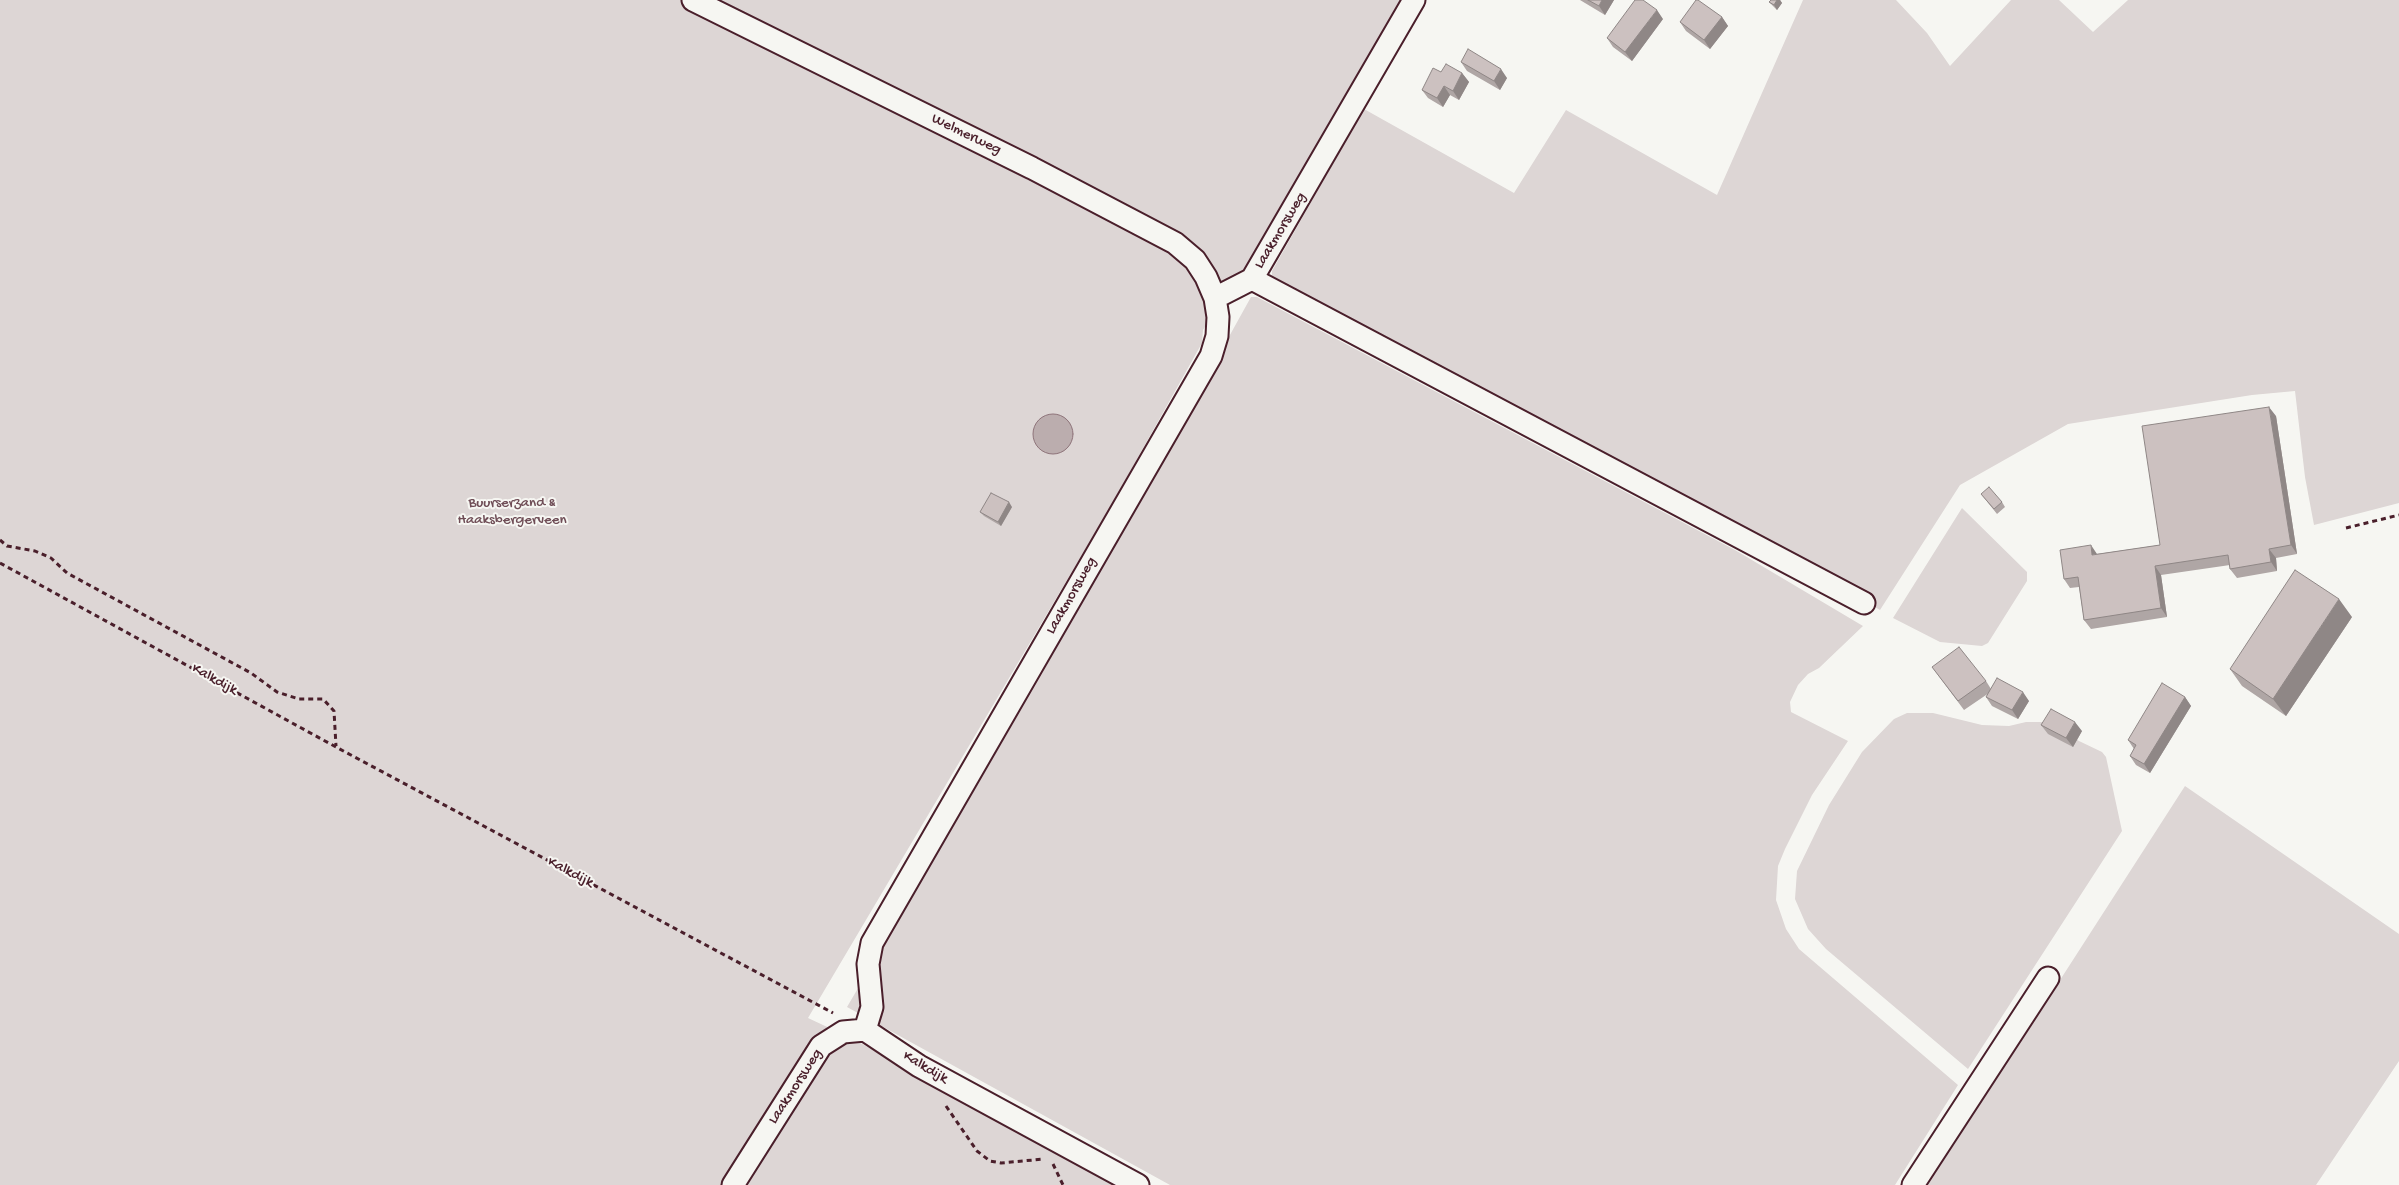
<!DOCTYPE html>
<html>
<head>
<meta charset="utf-8">
<style>
  body { margin:0 }
  canvas { display:block; background:#f6f6f2 }
</style>
</head>
<body>
<canvas width="2399" height="1185"></canvas>
<script>
const ctx = document.querySelector('canvas').getContext('2d');
ctx.lineJoin = 'round';
function paint(path, color) {
  ctx.fillStyle = color;
  ctx.fill(path, 'evenodd');
}
function poly(rows) {
  const path = new Path2D();
  for (const r of rows) {
    if (r.length === 3) {
      path.moveTo(r[0] + r[2], r[1]);
      path.arc(r[0], r[1], r[2], 0, 2 * Math.PI);
      continue;
    }
    path.moveTo(r[0], r[1]);
    for (let i = 2; i < r.length; i += 2) path.lineTo(r[i], r[i + 1]);
  }
  return path;
}
function trace(path, color, width, dash) {
  ctx.strokeStyle = color;
  ctx.lineWidth = width;
  ctx.lineCap = dash ? 'butt' : 'round';
  ctx.setLineDash(dash || []);
  ctx.stroke(path);
}
function label(font, color, halo, rows, align = 'center') {
  ctx.font = font + ' "Gochi Hand",sans-serif';
  ctx.lineWidth = 4;
  ctx.setLineDash([]);
  ctx.textBaseline = 'middle';
  ctx.strokeStyle = halo;
  ctx.fillStyle = color;
  for (const [text, x, y, turn = 0] of rows) {
    ctx.save();
    ctx.translate(x, y);
    ctx.rotate((+turn || 0) * Math.PI / 180);
    ctx.textAlign = isNaN(turn) ? turn : align;
    if (halo) ctx.strokeText(text, 0, 0);
    ctx.fillText(text, 0, 0);
    ctx.restore();
  }
}
paint(poly([
  [0,0,1402,0,1248,271,1233,280,1203,330,1202,343,1109,509,808,1018,853,1039,1119,1185,0,1185],
  [1803,0,1896,0,1927,33,1950,66,2011,0,2059,0,2093,32,2128,0,2399,0,2399,503,2314,525,2305,477,2295,391,2252,395,2068,424,1960,485,1880,610,1656,481,1272,278,1272,271,1364,109,1514,193,1566,110,1717,195],
  [1251,297,1257,297,1735,550,1863,626,1819,668,1808,674,1798,685,1790,702,1791,712,1848,741,1812,795,1785,849,1778,866,1776,900,1786,929,1799,949,1958,1085,1895,1185,1170,1185,847,1007,1038,681],
  [1962,508,2027,572,2027,581,1988,643,1982,646,1940,642,1893,618],
  [1907,713,1933,713,1982,725,2009,726,2026,722,2046,722,2059,727,2079,741,2102,752,2106,757,2122,831,1968,1069,1826,949,1808,929,1795,899,1797,871,1829,805,1862,752,1894,719],
  [2185,786,2399,934,2399,1061,2316,1185,1928,1185]
]), '#ddd6d5');
const water = poly([
  [1053,434,20]
]);
paint(water, '#bbadae');
trace(water, '#8e747a', 1);
const minor = poly([
  [693,0,1032,168,1175,243,1195,260,1206,277,1215,298,1218,317,1217,336,1211,356,872,943,868,964,872,1007,865,1030],
  [1252,279,1864,603],
  [1215,298,1252,279,1414,0],
  [865,1030,919,1066,1138,1185],
  [733,1185,821,1046,843,1032,865,1030],
  [1913,1185,2048,978]
]);
trace(minor, '#4a1f2b', 25);
trace(poly([
  [2346,528,2399,515],
  [0,540,7,546,35,551,51,558,67,573,251,673,277,692,299,699,323,699,334,711,336,746],
  [0,563,336,747,833,1013],
  [946,1106,977,1151,990,1161,1001,1163,1044,1159],
  [1053,1164,1063,1185]
]), '#4a1f2b', 3, [5, 4]);
trace(minor, '#f6f6f2', 21);
paint(poly([
  [1580,0,1614,0,1605,15],
  [1771,0,1780,0,1782,3,1777,10,1769,2],
  [1722,17,1728,26,1710,49,1686,31,1680,22],
  [1663,19,1632,61,1613,47,1607,38],
  [1461,62,1507,78,1500,90,1467,71],
  [1441,72,1462,73,1469,82,1459,100,1450,95,1443,107,1428,98,1422,90],
  [2276,416,2297,554,2276,558,2277,571,2237,578,2230,569,2230,565,2161,575,2167,617,2091,629,2084,620,2079,587,2070,588,2064,579,2097,554,2160,545],
  [1981,494,2002,502,2005,507,1997,514],
  [1012,507,1001,526,984,516,980,512],
  [2352,617,2286,716,2242,686,2230,669],
  [1932,667,1986,681,1991,689,2029,701,2018,719,1992,706,1986,697,1989,693,1964,710],
  [2185,697,2191,706,2150,773,2136,765,2130,756,2134,749,2128,740],
  [2041,725,2082,731,2073,747,2048,734]
]), '#afa6a5');
paint(poly([
  [1602,0,1614,0,1605,15,1599,6],
  [1777,0,1780,0,1782,3,1777,10,1774,5],
  [1657,10,1663,19,1632,61,1625,52],
  [1722,17,1728,26,1710,49,1704,40],
  [1501,69,1507,78,1500,90,1494,81],
  [1462,73,1469,82,1459,100,1453,91],
  [1444,86,1450,95,1443,107,1437,98],
  [2269,407,2276,416,2297,554,2291,545],
  [1009,502,1012,507,1001,526,998,522],
  [2091,545,2097,554,2092,555],
  [2269,549,2276,558,2277,571,2271,562],
  [2155,566,2161,575,2167,617,2161,608],
  [2339,599,2352,617,2286,716,2273,699],
  [2023,692,2029,701,2018,719,2012,710],
  [2185,697,2191,706,2150,773,2144,764],
  [2075,722,2082,731,2073,747,2066,738]
]), '#8f8786');
const building = poly([
  [1588,0,1602,0,1599,6,1588,0],
  [1635,0,1643,0,1657,10,1625,52,1607,38,1635,0],
  [1696,0,1698,0,1722,17,1704,40,1680,22,1696,0],
  [1771,0,1777,0,1774,5,1769,2,1771,0],
  [1468,49,1501,69,1494,81,1461,62,1468,49],
  [1446,64,1462,73,1453,91,1444,86,1437,98,1422,90,1433,68,1441,72,1446,64],
  [2269,407,2291,545,2269,549,2271,562,2230,569,2228,555,2155,566,2161,608,2084,620,2078,577,2064,579,2060,550,2091,545,2092,555,2160,545,2142,426,2269,407],
  [1989,487,2002,502,1994,509,1981,494,1989,487],
  [991,493,1009,502,998,522,980,512,991,493],
  [2295,570,2339,599,2273,699,2230,669,2295,570],
  [1959,647,1986,681,1958,701,1932,667,1959,647],
  [1997,678,2023,692,2012,710,1986,697,1997,678],
  [2162,683,2185,697,2144,764,2130,756,2136,745,2128,740,2162,683],
  [2051,709,2075,722,2066,738,2041,725,2051,709]
]);
paint(building, '#ccc1c0');
trace(building, '#8f8786', 1);
label('15px', '#4a1f2b', '#f6f6f2', [
  ["Welmerweg",966,135,26],
  ["Laakmorsweg",1281,231,-59],
  ["Laakmorsweg",1072,596,-60],
  ["Kalkdijk",214,680,29],
  ["Kalkdijk",570,873,28],
  ["Kalkdijk",925,1068,31],
  ["Laakmorsweg",796,1087,-57]
]);
label('15px', '#6f4d56', '#f6f6f2', [
  ["Buurserzand &",512,504],
  ["Haaksbergerveen",512,521]
]);
</script>
</body>
</html>
